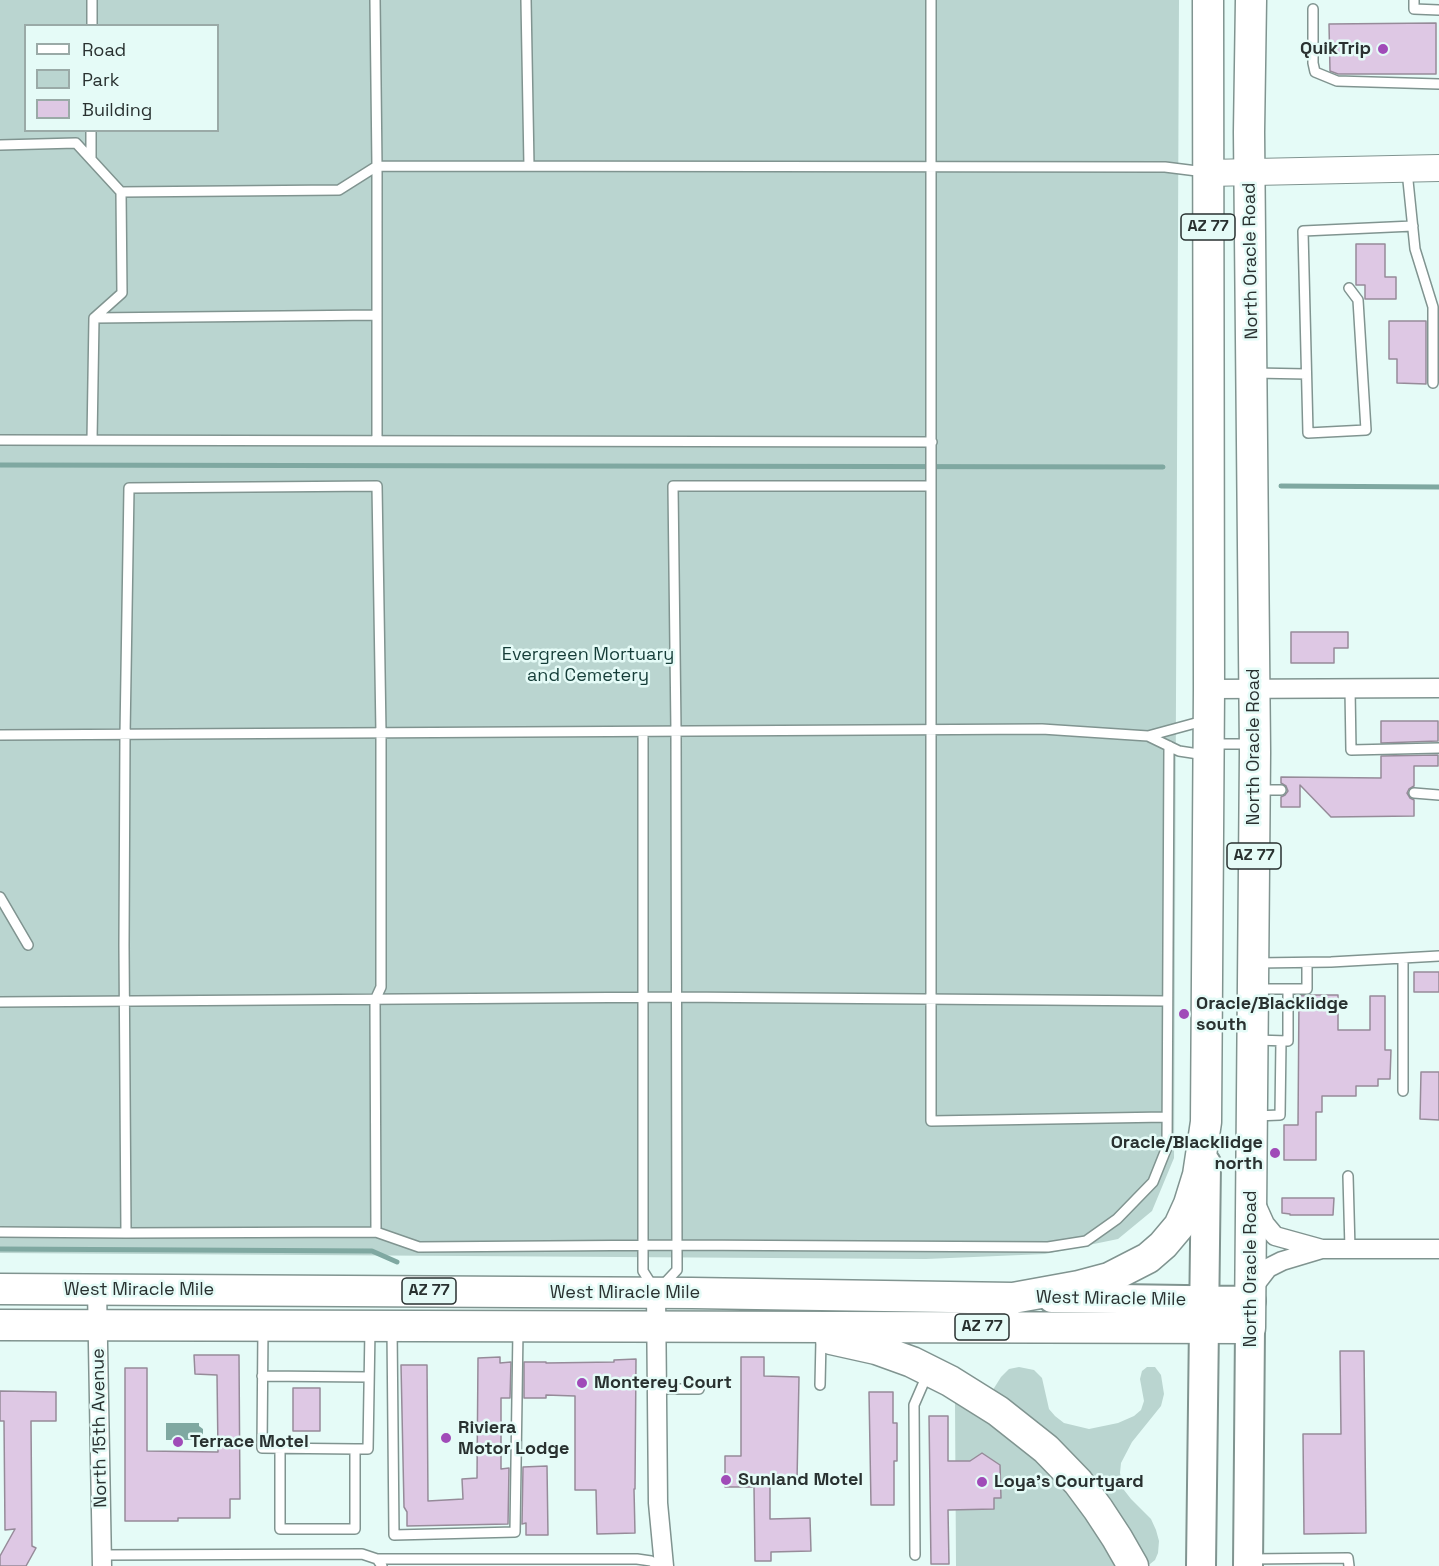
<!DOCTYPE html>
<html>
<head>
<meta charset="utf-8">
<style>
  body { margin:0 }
  #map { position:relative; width:1439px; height:1566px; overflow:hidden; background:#e5fbf7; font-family:"Space Grotesk",sans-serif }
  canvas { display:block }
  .legend { position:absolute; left:24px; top:24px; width:195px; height:108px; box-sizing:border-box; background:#e5fbf7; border:2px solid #9aaaa7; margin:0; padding:8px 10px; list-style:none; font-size:18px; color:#293130 }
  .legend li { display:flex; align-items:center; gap:12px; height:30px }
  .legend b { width:30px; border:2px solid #9aaaa7 }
</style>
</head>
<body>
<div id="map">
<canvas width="1439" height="1566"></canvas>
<ul class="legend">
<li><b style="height:8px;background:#fff"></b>Road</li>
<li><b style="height:16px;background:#bad5d0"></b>Park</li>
<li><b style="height:16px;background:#dec8e4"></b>Building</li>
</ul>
</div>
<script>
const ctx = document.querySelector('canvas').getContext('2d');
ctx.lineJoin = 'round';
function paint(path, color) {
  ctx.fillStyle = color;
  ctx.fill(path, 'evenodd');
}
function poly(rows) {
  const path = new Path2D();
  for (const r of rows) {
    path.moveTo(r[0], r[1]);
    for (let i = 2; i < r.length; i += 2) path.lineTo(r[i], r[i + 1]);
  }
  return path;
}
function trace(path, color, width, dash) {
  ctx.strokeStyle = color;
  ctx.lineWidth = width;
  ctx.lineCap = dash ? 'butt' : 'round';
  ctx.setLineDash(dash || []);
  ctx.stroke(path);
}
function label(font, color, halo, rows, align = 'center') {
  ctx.font = font + ' "Space Grotesk",sans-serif';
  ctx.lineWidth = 5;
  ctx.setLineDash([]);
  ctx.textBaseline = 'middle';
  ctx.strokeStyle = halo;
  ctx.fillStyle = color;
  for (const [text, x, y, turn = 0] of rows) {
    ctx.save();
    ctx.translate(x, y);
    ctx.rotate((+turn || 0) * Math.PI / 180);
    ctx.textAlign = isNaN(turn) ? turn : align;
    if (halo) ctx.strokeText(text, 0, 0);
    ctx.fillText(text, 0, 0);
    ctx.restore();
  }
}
paint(poly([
  [0,0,1179,0,1174,1158,1152,1211,1118,1239,1045,1254,926,1259,0,1253],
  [26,26,218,26,218,130,26,130],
  [1019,1367,1034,1370,1042,1378,1049,1409,1055,1416,1064,1423,1089,1429,1118,1423,1134,1416,1141,1410,1144,1401,1140,1379,1142,1371,1147,1367,1155,1367,1161,1375,1164,1394,1161,1406,1132,1442,1121,1463,1120,1473,1124,1490,1131,1499,1151,1519,1156,1530,1159,1541,1158,1553,1155,1560,1150,1564,1145,1566,991,1393,1001,1377,1009,1369],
  [955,1403,990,1421,1051,1471,1123,1566,956,1566]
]), '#bad5d0');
paint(poly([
  [166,1423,199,1423,199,1426,203,1429,203,1434,200,1436,200,1440,166,1440]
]), '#7fa8a1');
trace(poly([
  [0,465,1163,467],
  [1281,486,1439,487],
  [0,1249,372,1251,397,1262]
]), '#7fa8a1', 5);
const building = poly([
  [1436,23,1436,74,1338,74,1330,71,1329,24,1436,23],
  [1356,244,1385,244,1385,277,1396,277,1396,299,1365,299,1365,285,1356,285,1356,244],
  [1389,321,1426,321,1426,384,1397,383,1397,359,1389,359,1389,321],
  [1291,632,1348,632,1348,648,1334,648,1334,663,1291,663,1291,632],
  [1381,721,1438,721,1438,741,1381,743,1381,721],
  [1438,755,1438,766,1414,766,1414,786,1409,789,1407,793,1410,798,1414,800,1414,816,1331,817,1300,785,1300,807,1281,807,1281,797,1285,795,1288,791,1286,786,1281,783,1281,777,1381,778,1381,756,1438,755],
  [1414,972,1439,972,1439,992,1414,992,1414,972],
  [1311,995,1338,995,1338,1030,1370,1030,1370,996,1385,996,1385,1050,1391,1050,1390,1079,1378,1079,1378,1086,1356,1086,1356,1096,1322,1096,1322,1112,1316,1112,1316,1160,1284,1160,1284,1125,1298,1125,1299,996,1311,995],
  [1421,1072,1439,1072,1439,1120,1420,1119,1421,1072],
  [1282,1198,1334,1198,1333,1215,1290,1215,1290,1214,1282,1213,1282,1198],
  [1340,1351,1364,1351,1366,1533,1304,1534,1303,1434,1341,1434,1340,1351],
  [194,1355,239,1355,240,1499,230,1499,230,1518,178,1518,178,1521,125,1521,125,1368,147,1368,147,1451,218,1452,217,1375,195,1374,194,1355],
  [500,1357,500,1363,511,1362,510,1398,501,1398,501,1469,509,1468,508,1524,407,1526,407,1512,404,1507,401,1365,427,1365,428,1501,463,1499,462,1479,477,1478,478,1358,500,1357],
  [741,1357,764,1357,764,1376,799,1377,797,1481,770,1481,770,1519,810,1518,811,1551,771,1552,771,1561,755,1561,754,1487,725,1487,725,1456,741,1456,741,1357],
  [636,1359,635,1489,634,1489,635,1533,597,1534,596,1490,575,1490,575,1396,546,1395,546,1398,524,1398,524,1362,546,1362,546,1363,614,1362,614,1360,636,1359],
  [293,1388,320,1388,320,1431,293,1431,293,1388],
  [0,1391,56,1392,56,1421,31,1421,32,1546,36,1548,26,1566,0,1566,0,1556,15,1529,5,1530,4,1421,0,1421,0,1391],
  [869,1392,893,1392,893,1423,897,1423,897,1461,894,1461,894,1505,871,1505,869,1392],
  [929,1416,948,1416,948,1461,970,1461,982,1453,1000,1465,1001,1498,994,1498,994,1509,948,1510,949,1564,931,1564,929,1416],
  [547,1466,548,1535,526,1535,526,1523,522,1524,523,1467,547,1466]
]);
paint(building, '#dec8e4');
trace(building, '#968b99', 1.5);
const service = poly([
  [375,0,377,166,377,441],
  [526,0,529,166],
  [931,0,931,1121,1166,1117],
  [1414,0,1414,9,1439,10],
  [1313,9,1313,63,1315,72,1337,81,1439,84],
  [92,26,92,0],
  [0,145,76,143,121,192,339,190,377,166,1165,167,1205,172],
  [91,159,91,130],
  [1407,171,1415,249,1433,307,1433,383],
  [1349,288,1358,300,1366,430,1308,433,1303,231,1413,226],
  [94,318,377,315],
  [1255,373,1306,374],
  [0,440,932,442],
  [92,440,94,318,122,293,121,192],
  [1350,689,1351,750,1439,748],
  [1203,721,1148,736,1179,751,1205,755],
  [643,732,643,1271,653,1287],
  [0,735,1042,729,1148,736],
  [1212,744,1252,744],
  [1259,790,1281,790],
  [1414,793,1439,795],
  [0,897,28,945],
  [1403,958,1403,1091],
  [1256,963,1331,962,1439,956],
  [1257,989,1307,989,1307,963],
  [0,1002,676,997,1167,1001],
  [1255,1040,1288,1041,1288,989],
  [1255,1116,1280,1115,1281,1041],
  [1348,1176,1350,1249],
  [0,1232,126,1233],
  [376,1232,375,1000,381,987,381,733,377,486,129,488,125,735,124,945,126,1233,376,1232,419,1247,676,1245,1048,1247,1086,1241,1117,1219,1153,1182,1167,1147,1169,746],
  [663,1285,677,1270,677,1263,676,731,673,486,931,486],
  [263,1328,262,1448,355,1449,368,1449,370,1329],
  [392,1328,394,1535,515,1532,518,1330],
  [262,1376,369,1377],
  [820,1385,821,1340],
  [657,1389,699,1389],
  [280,1448,280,1529,355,1529,355,1449],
  [102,1555,362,1554,377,1559,382,1566],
  [915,1555,914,1405,927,1375],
  [377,1559,637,1559,651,1561,659,1566],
  [1250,1559,1348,1558,1349,1566]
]);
const minor = poly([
  [1209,689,1439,688],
  [1256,1204,1265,1224,1275,1236,1322,1249,1439,1249],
  [97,1289,102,1566],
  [1251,1290,1268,1268,1282,1261,1322,1249],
  [656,1293,658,1503,664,1566]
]);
const secondary = poly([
  [1208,173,1439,168]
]);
const primary = poly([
  [1052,1298,1251,1301],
  [1201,1566,1206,1163],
  [1248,1566,1250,1328]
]);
const trunk = poly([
  [0,1289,692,1293,1013,1298,1079,1286,1109,1278,1148,1258,1163,1245,1179,1226,1189,1204,1198,1175,1206,1122,1209,689,1208,0],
  [0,1325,1250,1328,1255,752,1249,132,1251,0],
  [831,1339,876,1349,912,1362,950,1381,998,1411,1046,1449,1078,1482,1098,1509,1117,1538,1133,1566]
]);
trace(service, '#809490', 12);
trace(minor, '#809490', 21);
trace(secondary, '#809490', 28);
trace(primary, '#809490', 32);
trace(trunk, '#809490', 33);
trace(service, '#fff', 9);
trace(minor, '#fff', 18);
trace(secondary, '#fff', 26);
trace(primary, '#fff', 28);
trace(trunk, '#fff', 30);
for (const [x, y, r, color] of [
  [1383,49,6,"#a04bb8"],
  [1184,1014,6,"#a04bb8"],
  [1275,1153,6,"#a04bb8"],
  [582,1383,6,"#a04bb8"],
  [446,1438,6,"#a04bb8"],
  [178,1442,6,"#a04bb8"],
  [726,1480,6,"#a04bb8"],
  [982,1482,6,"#a04bb8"]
]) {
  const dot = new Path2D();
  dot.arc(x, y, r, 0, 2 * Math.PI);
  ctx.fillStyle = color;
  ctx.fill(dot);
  trace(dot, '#e5fbf7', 2);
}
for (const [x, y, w] of [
  [1208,227,54],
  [1254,856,54],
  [429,1291,54],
  [982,1327,54]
]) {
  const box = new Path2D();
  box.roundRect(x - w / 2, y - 13, w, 26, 4.5);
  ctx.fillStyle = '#e5fbf7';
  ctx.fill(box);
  trace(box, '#293130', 1.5);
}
label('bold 16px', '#293130', null, [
  ["AZ 77",1208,227],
  ["AZ 77",1254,856],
  ["AZ 77",429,1291],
  ["AZ 77",982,1327]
]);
label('bold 18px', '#293130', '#e5fbf7', [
  ["QuikTrip",1371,49,"right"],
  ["Oracle/Blacklidge",1196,1004],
  ["south",1196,1025],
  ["Oracle/Blacklidge",1263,1143,"right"],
  ["north",1263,1164,"right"],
  ["Monterey Court",594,1383],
  ["Riviera",458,1428],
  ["Motor Lodge",458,1449],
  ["Terrace Motel",190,1442],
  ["Sunland Motel",738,1480],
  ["Loya's Courtyard",994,1482]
], 'left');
label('18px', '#293130', '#e5fbf7', [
  ["North Oracle Road",1251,261,-91],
  ["North Oracle Road",1254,747,-90],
  ["North Oracle Road",1251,1269,-90],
  ["West Miracle Mile",139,1290],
  ["West Miracle Mile",625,1293],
  ["West Miracle Mile",1111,1299,1],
  ["North 15th Avenue",100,1428,-91]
]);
label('18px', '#153d38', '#e5fbf7', [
  ["Evergreen Mortuary",588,655],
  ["and Cemetery",588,676]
]);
</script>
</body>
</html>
